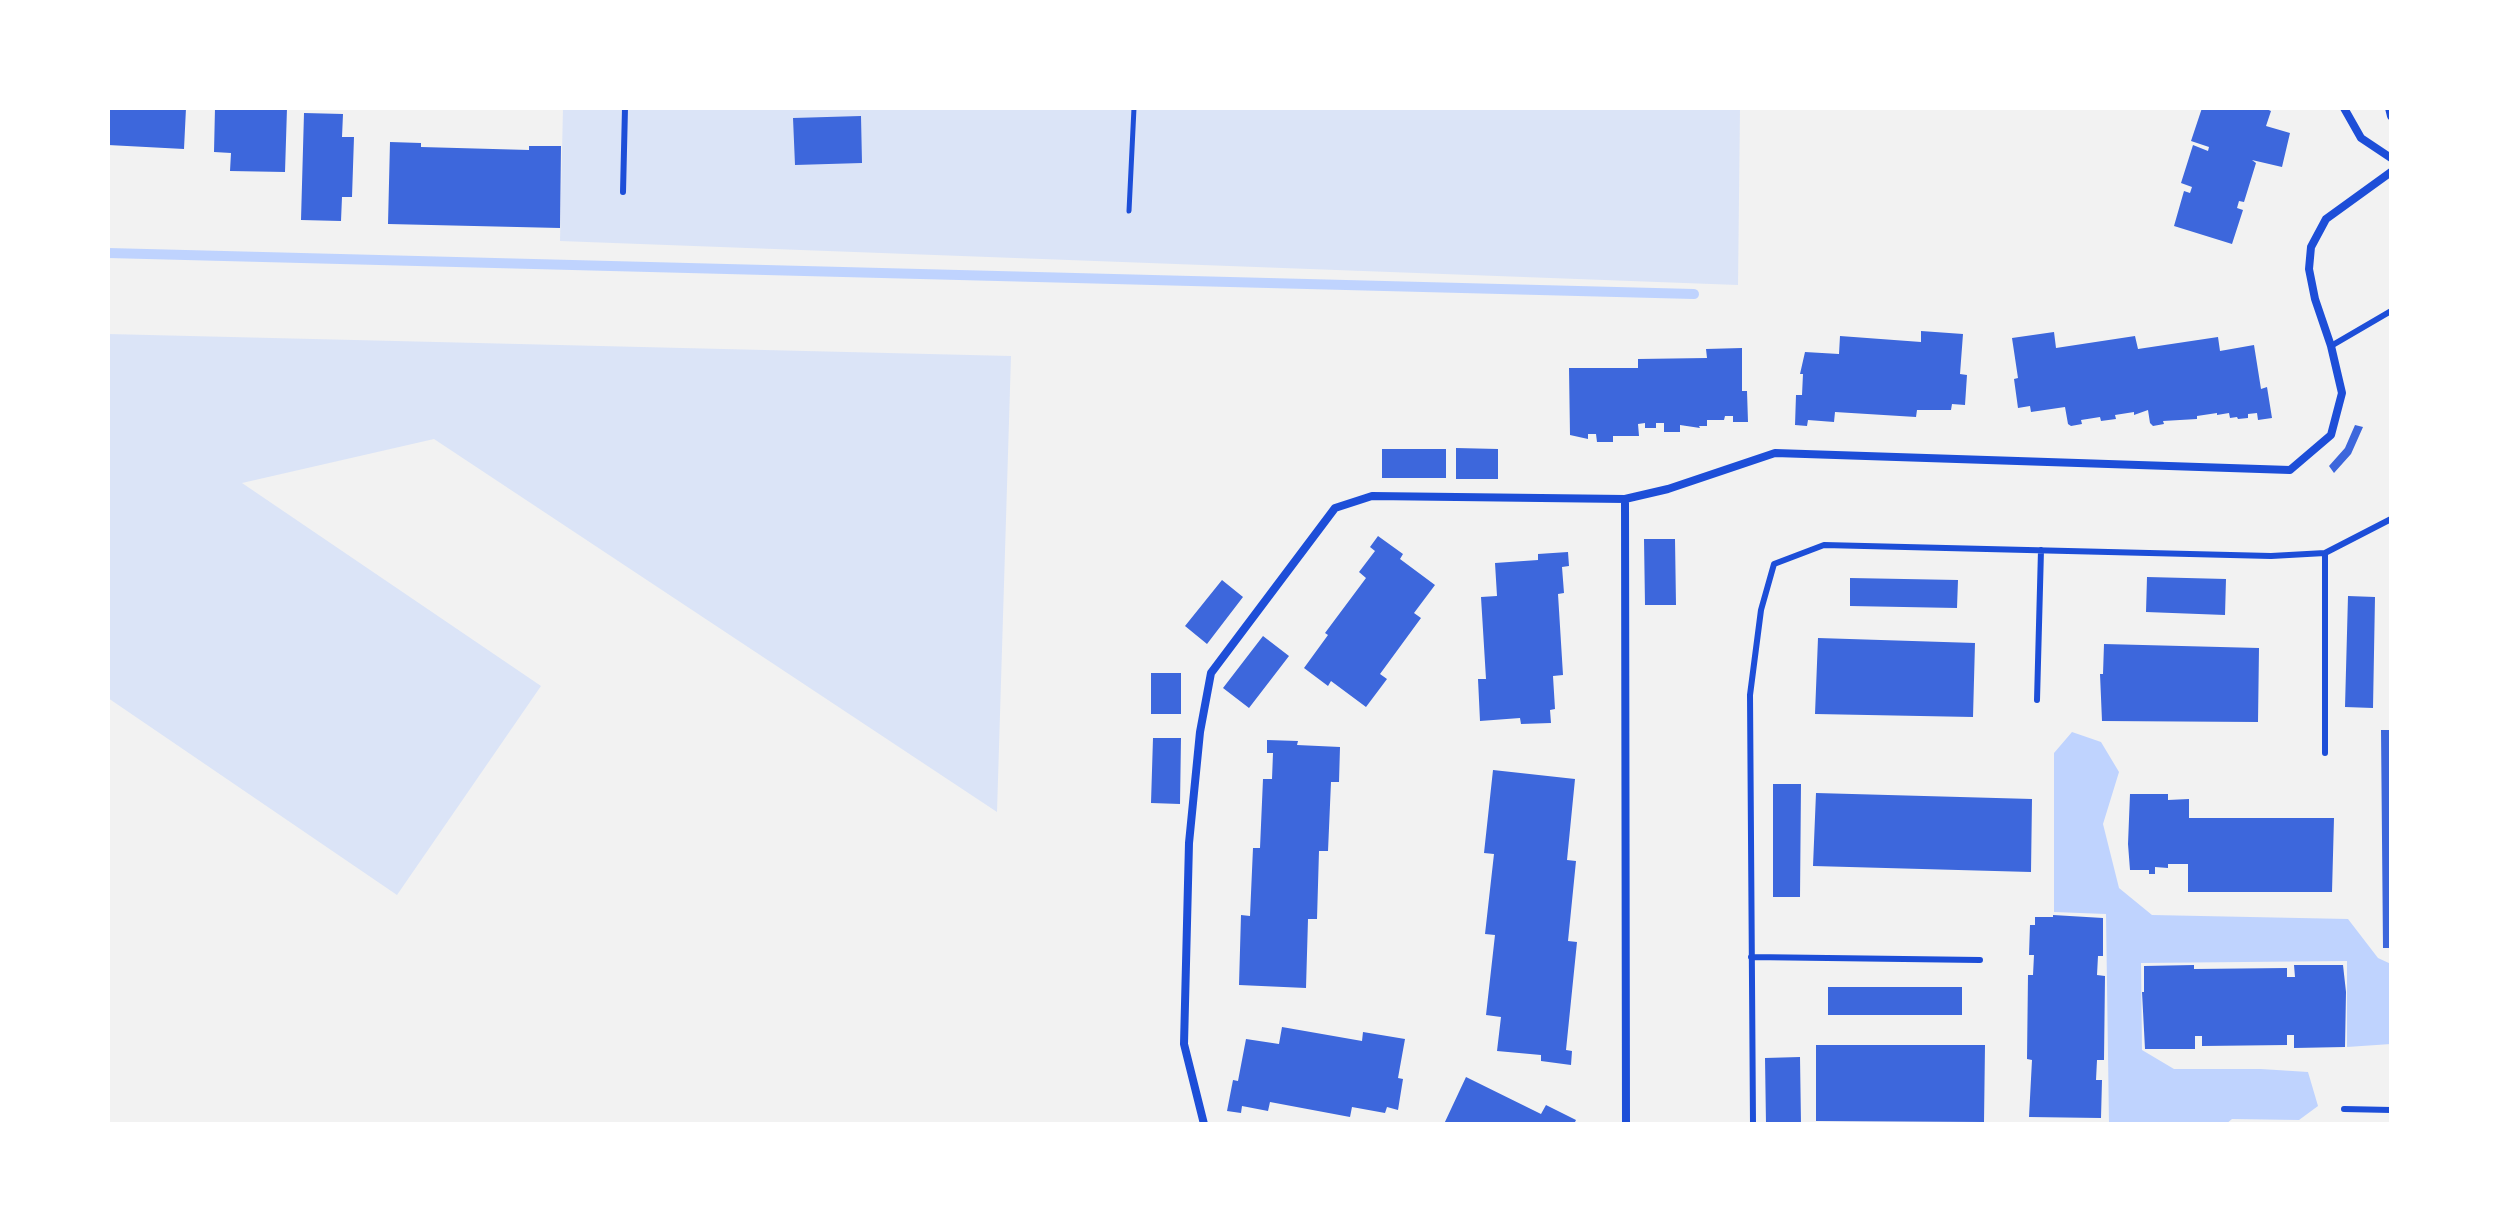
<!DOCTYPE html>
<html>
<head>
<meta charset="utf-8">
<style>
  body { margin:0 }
  #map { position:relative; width:2499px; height:1232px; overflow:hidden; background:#f2f2f2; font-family:Manrope,sans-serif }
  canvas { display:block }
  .frame { position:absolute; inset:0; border:110px solid #fff; pointer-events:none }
</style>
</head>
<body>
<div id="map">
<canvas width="2499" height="1232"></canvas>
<div class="frame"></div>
</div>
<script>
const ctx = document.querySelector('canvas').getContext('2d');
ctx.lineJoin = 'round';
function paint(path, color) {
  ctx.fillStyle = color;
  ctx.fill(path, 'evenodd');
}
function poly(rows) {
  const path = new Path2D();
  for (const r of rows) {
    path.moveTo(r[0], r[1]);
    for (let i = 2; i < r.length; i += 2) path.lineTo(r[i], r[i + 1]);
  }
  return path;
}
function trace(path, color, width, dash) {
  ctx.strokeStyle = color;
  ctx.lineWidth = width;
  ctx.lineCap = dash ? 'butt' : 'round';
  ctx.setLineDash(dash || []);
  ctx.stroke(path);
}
paint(poly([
  [563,108,1740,108,1738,285,560,241],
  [108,334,1011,356,997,812,434,439,242,483,541,686,397,895,108,698]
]), '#dbe4f7');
paint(poly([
  [2072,732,2101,742,2119,772,2103,824,2119,888,2152,915,2348,919,2378,958,2391,964,2391,1044,2347,1047,2347,961,2141,963,2142,1050,2174,1069,2261,1069,2308,1072,2318,1106,2299,1120,2232,1119,2226,1124,2109,1124,2106,914,2054,912,2054,753]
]), '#bfd3fe');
trace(poly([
  [108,253,1694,294]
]), '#bfd3fe', 10);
paint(poly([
  [108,108,186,108,184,149,108,145],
  [215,108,287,108,285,172,230,171,231,153,214,152],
  [2202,108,2264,108,2271,111,2266,126,2290,133,2282,167,2252,160,2256,163,2244,202,2239,201,2237,208,2243,210,2232,244,2174,226,2184,191,2190,193,2192,187,2181,183,2193,145,2208,151,2209,147,2191,141],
  [304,113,343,114,342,137,354,137,352,197,342,197,341,221,301,220],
  [861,116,862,163,795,165,793,118],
  [390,142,421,143,421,147,529,150,529,146,561,146,560,228,388,224],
  [1921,331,1963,334,1960,374,1967,375,1965,405,1952,404,1951,410,1917,410,1916,417,1835,412,1834,422,1808,420,1807,426,1795,425,1796,395,1802,395,1803,374,1800,374,1805,352,1839,354,1840,336,1921,342],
  [2054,332,2056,348,2135,336,2138,349,2218,337,2220,351,2254,345,2261,389,2267,387,2272,418,2258,420,2257,413,2248,414,2248,418,2238,419,2237,417,2230,418,2229,413,2217,415,2217,413,2197,416,2197,419,2163,421,2164,424,2153,426,2150,423,2148,410,2134,415,2134,412,2115,415,2116,419,2101,421,2100,417,2081,420,2082,424,2071,426,2068,424,2065,407,2031,412,2030,406,2018,408,2014,379,2018,378,2012,338],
  [1742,348,1742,391,1747,391,1748,422,1733,422,1733,416,1725,416,1724,420,1707,420,1707,426,1699,426,1700,428,1680,425,1680,432,1664,432,1664,423,1656,423,1656,428,1645,428,1645,423,1638,424,1639,436,1613,436,1613,442,1597,442,1596,434,1588,434,1588,439,1570,435,1569,368,1638,368,1638,359,1707,358,1706,349],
  [2355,425,2363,427,2351,454,2334,473,2329,466,2345,448],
  [1456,448,1498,449,1498,479,1456,479],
  [1382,449,1446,449,1446,478,1382,478],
  [1378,536,1403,554,1400,559,1435,585,1414,613,1421,618,1380,674,1387,679,1366,707,1331,681,1328,686,1304,668,1328,635,1325,633,1366,578,1359,572,1375,551,1370,547],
  [1644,539,1675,539,1676,605,1645,605],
  [1568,552,1569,566,1562,567,1564,593,1558,594,1563,675,1553,676,1555,709,1550,710,1551,723,1521,724,1520,718,1480,721,1478,679,1486,679,1481,597,1497,596,1495,563,1538,560,1538,554],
  [2147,577,2226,579,2225,615,2146,612],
  [1850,578,1958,580,1957,608,1850,606],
  [1222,580,1243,597,1207,644,1185,626],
  [2348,596,2375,597,2373,708,2345,707],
  [1263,636,1289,656,1249,708,1223,688],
  [1818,638,1975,643,1973,717,1815,714],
  [2104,644,2259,648,2258,722,2102,721,2100,674,2103,674],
  [1151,673,1181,673,1181,714,1151,714],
  [2381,730,2391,730,2391,948,2383,948],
  [1153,738,1181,738,1180,804,1151,803],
  [1267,740,1298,741,1297,745,1340,747,1339,782,1331,782,1328,851,1319,851,1317,919,1308,919,1306,988,1239,985,1241,915,1250,916,1253,848,1260,848,1263,779,1272,779,1273,753,1267,753],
  [1493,770,1575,779,1567,860,1576,861,1568,941,1577,942,1566,1050,1572,1051,1571,1065,1541,1061,1541,1055,1497,1051,1501,1017,1486,1015,1495,935,1485,934,1494,854,1484,853],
  [1773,784,1801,784,1800,897,1773,897],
  [1816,793,2032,799,2031,872,1813,866],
  [2130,794,2168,794,2168,800,2189,799,2189,818,2334,818,2332,892,2188,892,2188,864,2168,864,2168,868,2155,867,2155,874,2149,874,2149,870,2130,870,2128,844],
  [2053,915,2103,918,2103,956,2098,956,2097,975,2105,976,2104,1060,2097,1060,2096,1080,2102,1080,2101,1118,2029,1117,2032,1060,2027,1059,2028,975,2033,975,2034,955,2029,955,2030,925,2035,925,2035,917,2053,917],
  [2194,965,2194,969,2287,968,2287,977,2295,977,2294,965,2343,965,2346,992,2345,1047,2294,1048,2294,1035,2287,1035,2287,1045,2202,1046,2202,1036,2195,1036,2195,1049,2145,1049,2142,992,2144,992,2144,966],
  [1828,987,1962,987,1962,1015,1828,1015],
  [1282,1027,1362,1041,1363,1032,1405,1039,1398,1078,1403,1079,1398,1110,1387,1107,1385,1113,1352,1107,1350,1117,1270,1102,1268,1111,1242,1106,1241,1113,1227,1111,1233,1080,1238,1081,1246,1039,1279,1044],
  [1816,1045,1985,1045,1984,1122,1816,1121],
  [1800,1057,1801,1124,1766,1124,1765,1058],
  [1466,1077,1541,1114,1546,1105,1576,1120,1574,1124,1444,1124]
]), '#3d67dc');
trace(poly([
  [1129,211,1134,108]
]), '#1d4ed8', 5);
trace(poly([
  [623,192,625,108],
  [2331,346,2391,311],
  [2037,700,2041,550],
  [2325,753,2325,553],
  [1751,957,1980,960],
  [2344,1109,2391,1110],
  [1753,1124,1750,695,1761,610,1774,564,1824,545,2271,556,2325,553,2391,519]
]), '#1d4ed8', 6);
trace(poly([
  [2344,108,2361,138,2391,158],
  [2389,108,2391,116],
  [1625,499,1626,1124],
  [1204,1124,1184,1044,1189,843,1200,732,1211,673,1335,508,1372,496,1625,499,1668,489,1775,453,2290,470,2331,435,2342,393,2331,346,2315,299,2309,269,2311,247,2326,219,2391,172]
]), '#1d4ed8', 8);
</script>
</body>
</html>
